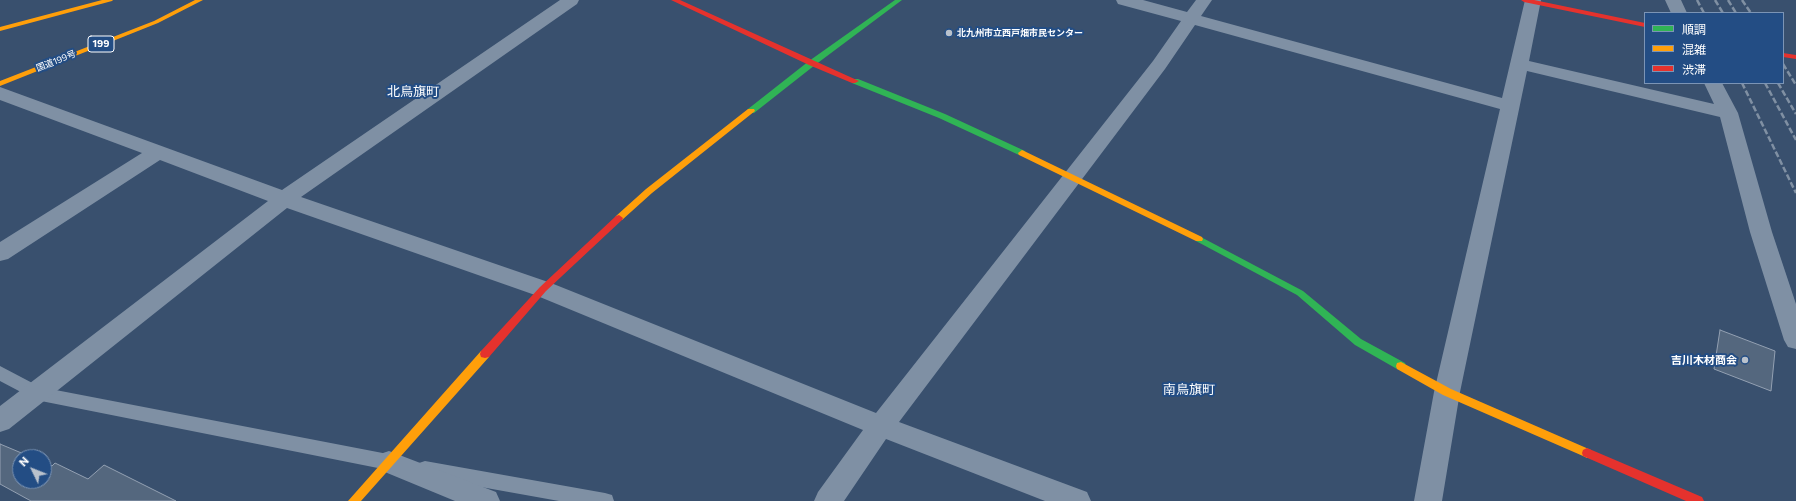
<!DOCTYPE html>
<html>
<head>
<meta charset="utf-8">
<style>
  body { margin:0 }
  #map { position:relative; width:1796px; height:501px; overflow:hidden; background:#39506e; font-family:Commissioner,"Noto Sans JP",sans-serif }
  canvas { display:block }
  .legend { position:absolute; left:1644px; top:12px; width:140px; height:72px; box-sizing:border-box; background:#234d84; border:1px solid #7b94b5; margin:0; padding:5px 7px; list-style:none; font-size:12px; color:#fff }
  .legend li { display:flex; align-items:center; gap:8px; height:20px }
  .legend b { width:20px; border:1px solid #7b94b5 }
  .north { position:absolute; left:12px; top:449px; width:40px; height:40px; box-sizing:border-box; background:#234d84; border:1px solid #7b94b5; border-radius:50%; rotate:313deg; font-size:11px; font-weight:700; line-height:16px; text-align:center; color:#fff }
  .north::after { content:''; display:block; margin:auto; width:14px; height:18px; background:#bac2cc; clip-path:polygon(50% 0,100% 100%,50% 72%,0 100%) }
</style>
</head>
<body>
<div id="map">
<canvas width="1796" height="501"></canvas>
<ul class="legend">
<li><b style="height:5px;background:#30b455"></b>順調</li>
<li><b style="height:5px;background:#ff9f0a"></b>混雑</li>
<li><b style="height:5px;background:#e5322d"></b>渋滞</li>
</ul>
<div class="north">N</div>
</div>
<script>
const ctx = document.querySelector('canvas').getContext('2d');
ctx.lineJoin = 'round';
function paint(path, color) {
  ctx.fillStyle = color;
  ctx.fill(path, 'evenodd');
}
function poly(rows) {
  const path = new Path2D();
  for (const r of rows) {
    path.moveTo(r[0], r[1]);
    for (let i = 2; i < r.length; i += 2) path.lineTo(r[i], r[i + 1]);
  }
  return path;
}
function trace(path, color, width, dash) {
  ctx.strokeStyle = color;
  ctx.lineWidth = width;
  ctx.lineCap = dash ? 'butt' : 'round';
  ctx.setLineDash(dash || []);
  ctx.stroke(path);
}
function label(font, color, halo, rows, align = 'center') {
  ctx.font = font + ' Commissioner,"Noto Sans JP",sans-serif';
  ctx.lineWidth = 4;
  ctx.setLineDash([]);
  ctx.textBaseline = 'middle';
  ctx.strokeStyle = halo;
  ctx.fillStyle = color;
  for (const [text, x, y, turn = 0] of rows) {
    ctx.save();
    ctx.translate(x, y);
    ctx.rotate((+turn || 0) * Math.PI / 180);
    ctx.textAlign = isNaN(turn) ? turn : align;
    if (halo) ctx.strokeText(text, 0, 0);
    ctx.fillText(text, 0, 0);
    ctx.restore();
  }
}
const building = poly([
  [1720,330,1775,351,1771,391,1714,369,1720,330],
  [0,444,31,457,20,457,20,481,44,481,44,462,52,466,55,463,88,479,104,465,176,501,31,501,0,484,0,444]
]);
paint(building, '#54677e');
trace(building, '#93a0b2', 1);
paint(poly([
  [0,366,40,387,393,455,399,457,402,463,399,469,393,471,36,400,0,381,0,366],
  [425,461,605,493,612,495,614,501,559,501,425,477,419,475,416,469,419,463,425,461]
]), '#7f90a4');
paint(poly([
  [560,0,579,0,577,4,301,197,551,283,876,413,1153,61,1181,21,1118,4,1116,0,1143,0,1187,12,1196,0,1212,0,1201,16,1502,98,1525,0,1541,0,1529,61,1714,104,1704,83,1722,83,1738,113,1772,232,1796,304,1796,349,1788,347,1784,340,1750,232,1720,117,1527,71,1460,392,1442,501,1414,501,1434,392,1500,109,1195,25,1165,69,899,422,1087,492,1091,501,1045,501,886,439,844,501,814,501,818,492,863,430,535,295,287,208,9,429,0,432,0,406,268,201,160,160,8,259,0,261,0,242,142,153,0,100,0,87,282,190,560,0],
  [1665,0,1681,0,1687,13,1671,13,1665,0],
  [389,451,496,492,500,501,455,501,380,470,376,462,380,454,389,451]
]), '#7f90a4');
paint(poly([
  [895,0,902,0,815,65,754,113,748,113,747,111,748,109,809,61,895,0],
  [852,79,858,79,945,114,1025,151,1026,153,1025,155,1019,155,939,118,852,83,852,79],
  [1199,236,1303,291,1361,339,1405,363,1406,366,1405,369,1401,370,1397,369,1355,345,1297,295,1196,241,1195,239,1196,237,1199,236]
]), '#30b455');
paint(poly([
  [102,0,113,0,112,1,0,31,0,27,102,0],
  [195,0,203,0,158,23,0,86,0,81,154,21,195,0],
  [748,109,754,109,755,111,652,193,622,220,616,220,615,218,616,216,646,189,748,109],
  [1022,150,1202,237,1203,239,1202,241,1196,241,1019,155,1018,153,1022,150],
  [485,350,489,351,490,354,489,357,361,501,348,501,481,351,485,350],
  [1401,362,1451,389,1591,450,1592,453,1591,456,1587,458,1583,456,1443,395,1397,369,1396,366,1397,363,1401,362]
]), '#ff9f0a');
paint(poly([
  [671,0,680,0,859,81,855,83,852,83,809,65,671,0],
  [1521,0,1534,0,1645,23,1645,27,1524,2,1521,0],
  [1783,53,1796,55,1796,59,1783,57,1783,53],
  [619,215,623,218,622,220,546,291,489,357,485,358,481,357,480,354,481,351,540,287,616,216,619,215],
  [1587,448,1702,497,1704,501,1686,501,1583,456,1582,453,1583,450,1587,448]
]), '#e5322d');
trace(poly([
  [1697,0,1704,13],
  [1715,0,1723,13],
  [1728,0,1736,13],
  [1742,0,1751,13],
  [1783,64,1796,85],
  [1742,83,1796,193],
  [1765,83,1796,140],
  [1778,83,1796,114]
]), '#8090a3', 2.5, [6, 2.5]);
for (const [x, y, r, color] of [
  [949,33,4,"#bac2cc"],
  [1745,360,4,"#bac2cc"]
]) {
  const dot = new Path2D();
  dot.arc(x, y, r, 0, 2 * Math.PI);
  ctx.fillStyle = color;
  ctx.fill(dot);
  trace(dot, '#234d84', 1.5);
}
label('bold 9px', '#fff', '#234d84', [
  ["北九州市立西戸畑市民センター",957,33]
], 'left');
label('9px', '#fff', '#234d84', [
  ["国道199号",56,61,-22]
]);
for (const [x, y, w] of [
  [101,44,26]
]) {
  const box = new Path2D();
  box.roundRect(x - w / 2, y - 8, w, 16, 3);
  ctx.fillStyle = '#234d84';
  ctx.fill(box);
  trace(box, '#fff', 1);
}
label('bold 10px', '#fff', null, [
  ["199",101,44]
]);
label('bold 11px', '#fff', '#234d84', [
  ["吉川木材商会",1737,360]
], 'right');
label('13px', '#fff', '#234d84', [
  ["北鳥旗町",413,92],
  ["南鳥旗町",1189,390]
]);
</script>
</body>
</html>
